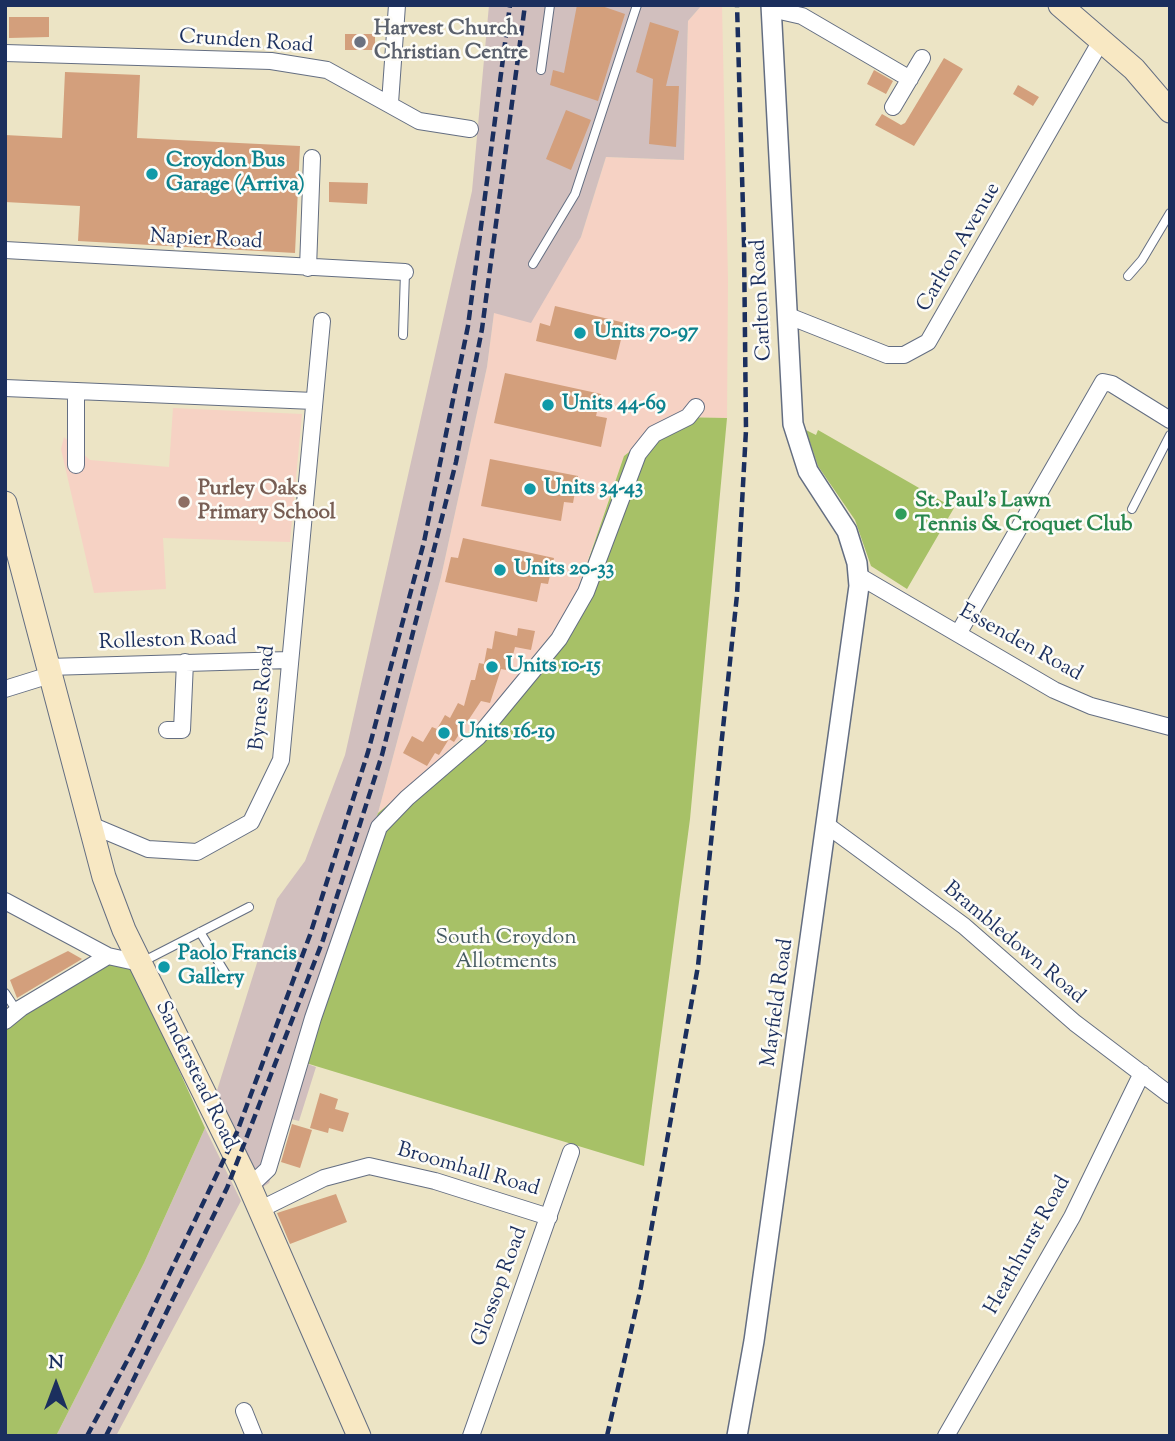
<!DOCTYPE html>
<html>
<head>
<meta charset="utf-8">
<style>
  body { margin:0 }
  #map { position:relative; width:1175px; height:1441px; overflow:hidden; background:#ece4c5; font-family:"Sorts Mill Goudy",serif }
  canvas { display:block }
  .frame { position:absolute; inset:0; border:7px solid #1b2f5e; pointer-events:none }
  .north { position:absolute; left:21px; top:1350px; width:70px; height:70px; -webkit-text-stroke:5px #fdfcf7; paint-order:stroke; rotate:0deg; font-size:19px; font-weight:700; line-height:28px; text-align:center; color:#1b2f5e }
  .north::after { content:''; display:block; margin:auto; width:24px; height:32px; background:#1b2f5e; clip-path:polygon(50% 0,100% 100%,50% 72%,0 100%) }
</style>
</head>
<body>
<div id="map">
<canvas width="1175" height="1441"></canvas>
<div class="frame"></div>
<div class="north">N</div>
</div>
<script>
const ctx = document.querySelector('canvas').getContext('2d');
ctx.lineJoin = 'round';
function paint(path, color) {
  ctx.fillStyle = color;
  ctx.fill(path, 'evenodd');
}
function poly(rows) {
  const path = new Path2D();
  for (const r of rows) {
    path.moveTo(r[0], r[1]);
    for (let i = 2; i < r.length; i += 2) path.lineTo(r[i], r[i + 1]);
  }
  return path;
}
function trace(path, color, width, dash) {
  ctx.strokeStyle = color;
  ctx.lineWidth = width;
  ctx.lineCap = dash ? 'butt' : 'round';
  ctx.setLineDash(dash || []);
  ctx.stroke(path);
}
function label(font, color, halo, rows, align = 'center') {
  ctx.font = font + ' "Sorts Mill Goudy",serif';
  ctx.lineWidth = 5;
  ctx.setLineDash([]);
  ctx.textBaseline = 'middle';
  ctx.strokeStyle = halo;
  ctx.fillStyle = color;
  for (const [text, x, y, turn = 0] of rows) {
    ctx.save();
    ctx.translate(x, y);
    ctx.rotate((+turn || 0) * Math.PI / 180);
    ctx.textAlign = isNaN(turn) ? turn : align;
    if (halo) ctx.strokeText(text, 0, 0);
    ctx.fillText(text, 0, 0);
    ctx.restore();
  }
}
paint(poly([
  [702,5,722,5,728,280,727,418,674,417,624,456,570,611,488,712,416,782,378,813,441,577,487,367,494,312,581,237,606,157,684,160,688,21],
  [173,408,302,414,290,542,163,538,166,589,94,593,61,449,64,437,90,460,169,467]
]), '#f6d2c4');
paint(poly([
  [489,5,702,5,688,21,684,160,606,157,581,237,531,323,494,313,487,367,441,577,378,813,296,1060,316,1067,299,1121,291,1119,269,1183,260,1189,214,1100,277,899,305,861,345,755,472,191],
  [205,1128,241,1201,116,1436,56,1436,144,1263]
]), '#d1bfbe');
paint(poly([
  [674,417,727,418,690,819,644,1166,296,1060,378,813,416,782,491,712,571,611,624,456],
  [806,430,816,435,818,430,954,508,907,589,871,566,855,520,818,466],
  [108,962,133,968,205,1128,144,1263,56,1436,5,1436,5,1029,23,1013]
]), '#a7c167');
paint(poly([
  [577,5,599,5,625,14,598,101,550,85,553,70,564,73],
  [9,17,49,17,49,37,9,38],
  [650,22,679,31,666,86,679,86,676,147,649,144,653,79,636,72],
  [345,34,375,34,375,50,345,50],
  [944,58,963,69,914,146,875,125,882,114,901,125,905,123],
  [874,70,893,81,886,94,867,84],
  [65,72,140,75,137,138,300,146,295,253,78,241,80,206,5,202,5,135,62,138],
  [1018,85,1039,97,1033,106,1013,94],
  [566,110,591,120,571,170,546,159],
  [329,182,368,183,367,204,329,202],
  [555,306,625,323,616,360,536,341,540,323,550,326],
  [505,373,601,394,596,416,607,418,601,447,494,423],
  [490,459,578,476,573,503,564,502,561,521,481,506],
  [463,538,554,558,548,584,541,583,537,602,445,582,451,557,458,558],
  [518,628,535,631,531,650,515,647,513,655,509,654,506,670,501,669,490,703,481,701,454,742,449,739,439,755,435,753,427,766,403,753,412,736,423,742,432,727,437,729,445,715,450,718,458,703,464,706,471,680,475,680,479,663,484,664,487,648,492,649,495,631,517,636],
  [68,951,82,959,17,998,10,980],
  [320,1093,338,1099,335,1109,349,1113,343,1132,329,1128,328,1133,310,1128],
  [292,1124,312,1130,300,1168,281,1162],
  [336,1194,347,1222,290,1244,277,1213]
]), '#d39f7c');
const service = poly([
  [541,70,550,5],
  [533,264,575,194,637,5],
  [1128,276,1142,260,1170,213],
  [403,335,405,272],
  [1132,509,1170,435],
  [200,932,229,979],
  [142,962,249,907],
  [5,993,17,1011]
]);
const minor = poly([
  [771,9,802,16,910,79],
  [5,53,271,61,327,70,419,121,470,129],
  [390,103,397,5],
  [893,107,922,58],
  [5,250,405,272],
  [308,268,312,158],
  [786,315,887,355,904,355,928,342,1102,39],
  [5,388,314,401],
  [76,465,76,391],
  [859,576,1054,690,1091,706,1170,727],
  [958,634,1103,382,1112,384,1170,420],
  [48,667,289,660],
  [5,689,50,675],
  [167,730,182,730,185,662],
  [91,825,148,849,197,852,251,822,281,760,322,321],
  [828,826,964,926,1075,1023,1170,1095],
  [5,901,108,956,140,963],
  [5,1021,21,1008,108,956],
  [249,1187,268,1169,313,1018,379,827,407,798,478,737,559,639,586,592,638,454,654,434,688,417,696,407],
  [259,1210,324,1178,369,1166,435,1181,549,1217],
  [244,1411,254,1436],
  [471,1436,571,1152],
  [946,1436,1072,1217,1142,1073]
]);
const tertiary = poly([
  [737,1436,754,1341,859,586,857,563,847,531,808,471,793,424,771,5]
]);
const secondary = poly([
  [1060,5,1134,69,1170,111],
  [5,503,104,877,124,930,246,1178,359,1436]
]);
trace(service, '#646e82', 10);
trace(minor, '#646e82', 18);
trace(tertiary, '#646e82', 22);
trace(secondary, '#646e82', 25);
trace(service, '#fff', 8);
trace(minor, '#fff', 16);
trace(tertiary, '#fff', 19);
trace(secondary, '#f8e8c3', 23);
trace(poly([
  [87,1436,135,1346,237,1132,310,935,368,752,424,542,468,326,510,5],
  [106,1436,227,1188,323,940,382,755,456,462,482,329,525,5],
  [607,1436,641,1287,698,966,737,595,746,430,744,243,737,5]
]), '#1b2f5e', 4.5, [10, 5]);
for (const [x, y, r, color] of [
  [360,42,7,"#6b7280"],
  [152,174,7,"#0f9aa8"],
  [580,333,7,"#0f9aa8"],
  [548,405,7,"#0f9aa8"],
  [530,489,7,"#0f9aa8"],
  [184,502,7,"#8d6e63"],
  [901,514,7,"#2e9e5b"],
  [500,570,7,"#0f9aa8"],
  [492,667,7,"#0f9aa8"],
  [444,733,7,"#0f9aa8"],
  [164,967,7,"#0f9aa8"]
]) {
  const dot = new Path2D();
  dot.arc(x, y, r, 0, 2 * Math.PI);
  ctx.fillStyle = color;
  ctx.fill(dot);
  trace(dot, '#fdfcf7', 2.5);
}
label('bold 21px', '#5b616d', '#fdfcf7', [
  ["Harvest Church",374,30],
  ["Christian Centre",374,54]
], 'left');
label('21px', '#1b2f5e', '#fdfcf7', [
  ["Crunden Road",246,43,4],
  ["Napier Road",206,241,3],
  ["Carlton Avenue",960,248,-60],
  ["Carlton Road",763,300,-93],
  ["Rolleston Road",168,642,-2],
  ["Essenden Road",1020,644,29],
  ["Bynes Road",264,698,-84],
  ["Brambledown Road",1013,944,40],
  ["Mayfield Road",779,1003,-82],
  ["Sanderstead Road",195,1076,64],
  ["Broomhall Road",468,1171,16],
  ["Heathhurst Road",1029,1246,-61],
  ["Glossop Road",501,1287,-70]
]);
label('bold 21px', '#0d838f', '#fdfcf7', [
  ["Croydon Bus",166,162],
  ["Garage (Arriva)",166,186],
  ["Units 70-97",594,333],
  ["Units 44-69",562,405],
  ["Units 34-43",544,489],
  ["Units 20-33",514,570],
  ["Units 10-15",506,667],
  ["Units 16-19",458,733],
  ["Paolo Francis",178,955],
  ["Gallery",178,979]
], 'left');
label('bold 21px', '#785e54', '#fdfcf7', [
  ["Purley Oaks",198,490],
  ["Primary School",198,514]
], 'left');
label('bold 21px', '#27864d', '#fdfcf7', [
  ["St. Paul's Lawn",915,502],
  ["Tennis & Croquet Club",915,526]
], 'left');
label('21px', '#455b61', '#fdfcf7', [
  ["South Croydon",506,939],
  ["Allotments",506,963]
]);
</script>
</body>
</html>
